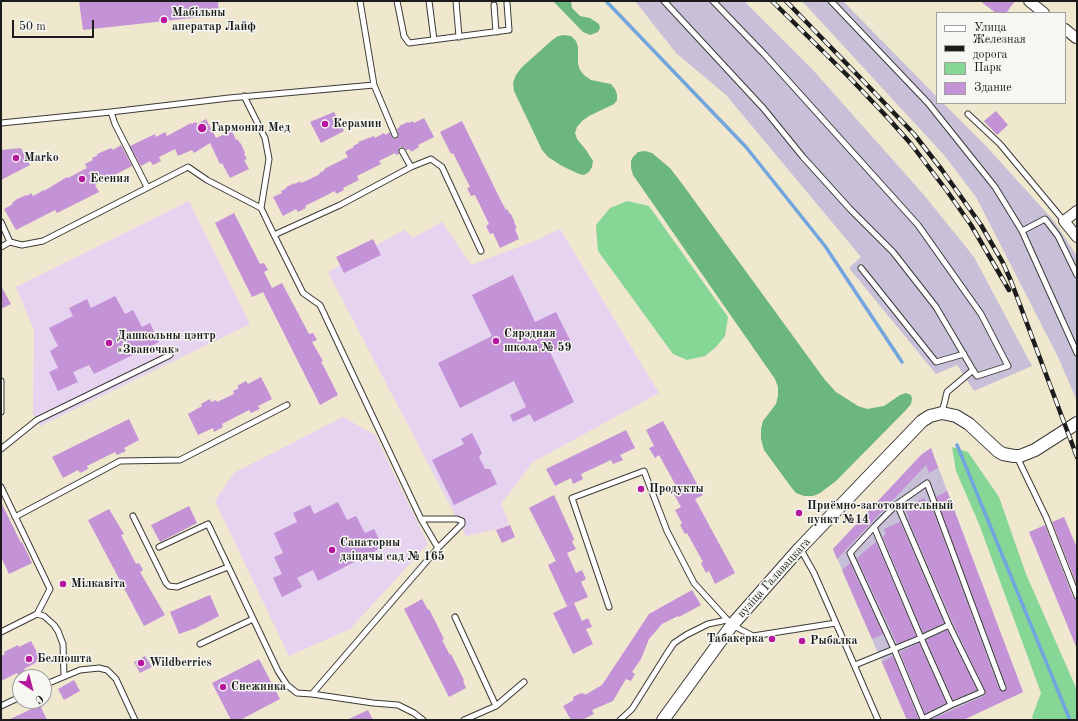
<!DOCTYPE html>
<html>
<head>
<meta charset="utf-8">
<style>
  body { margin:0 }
  #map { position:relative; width:1078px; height:721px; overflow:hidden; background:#efe7ce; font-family:"Old Standard TT",serif }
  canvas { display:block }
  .frame { position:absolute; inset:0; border:2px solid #1c1c1c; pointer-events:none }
  .legend { position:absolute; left:936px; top:12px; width:130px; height:92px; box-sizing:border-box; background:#f6f6f2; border:1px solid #9f9f9c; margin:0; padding:5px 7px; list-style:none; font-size:12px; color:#1c1c1c }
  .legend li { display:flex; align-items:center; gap:8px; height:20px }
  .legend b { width:20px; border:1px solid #9f9f9c }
  .north { position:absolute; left:12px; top:669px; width:40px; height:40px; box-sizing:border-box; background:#f6f6f2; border:1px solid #9f9f9c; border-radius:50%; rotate:144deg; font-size:11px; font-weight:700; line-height:16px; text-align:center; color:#1c1c1c }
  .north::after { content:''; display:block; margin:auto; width:14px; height:18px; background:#b5179e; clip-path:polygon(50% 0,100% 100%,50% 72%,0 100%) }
  .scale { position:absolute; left:12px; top:20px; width:82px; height:18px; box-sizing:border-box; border:2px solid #1c1c1c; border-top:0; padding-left:5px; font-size:12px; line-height:14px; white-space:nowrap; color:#1c1c1c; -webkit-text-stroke:3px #f6f6f2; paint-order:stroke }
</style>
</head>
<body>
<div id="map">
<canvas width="1078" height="721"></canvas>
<div class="frame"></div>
<ul class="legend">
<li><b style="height:5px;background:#fff"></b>Улица</li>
<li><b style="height:5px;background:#1c1c1c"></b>Железная дорога</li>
<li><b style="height:11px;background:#86d696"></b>Парк</li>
<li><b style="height:11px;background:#c492d6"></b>Здание</li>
</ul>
<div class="north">С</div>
<div class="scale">50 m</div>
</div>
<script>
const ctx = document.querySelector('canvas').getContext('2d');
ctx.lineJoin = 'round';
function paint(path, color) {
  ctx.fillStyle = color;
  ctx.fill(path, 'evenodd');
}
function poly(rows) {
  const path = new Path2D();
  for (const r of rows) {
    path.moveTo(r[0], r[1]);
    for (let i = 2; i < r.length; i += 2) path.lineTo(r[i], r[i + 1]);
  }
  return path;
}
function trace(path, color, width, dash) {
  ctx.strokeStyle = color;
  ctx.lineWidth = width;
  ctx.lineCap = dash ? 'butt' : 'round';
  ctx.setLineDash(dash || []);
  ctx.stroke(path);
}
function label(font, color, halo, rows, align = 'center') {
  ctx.font = font + ' "Old Standard TT",serif';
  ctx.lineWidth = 3;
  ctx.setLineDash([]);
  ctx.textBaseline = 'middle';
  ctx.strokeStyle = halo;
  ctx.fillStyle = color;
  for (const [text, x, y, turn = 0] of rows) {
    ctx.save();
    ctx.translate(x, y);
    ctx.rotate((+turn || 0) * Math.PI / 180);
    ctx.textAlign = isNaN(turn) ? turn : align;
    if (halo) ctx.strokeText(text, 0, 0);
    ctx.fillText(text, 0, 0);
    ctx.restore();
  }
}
paint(poly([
  [189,201,250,324,40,426,33,414,34,330,16,287],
  [442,222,471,265,535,241,560,229,659,393,533,462,501,504,509,524,498,529,466,536,328,272,404,230,413,238],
  [343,417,375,435,428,544,350,629,289,656,215,501,234,473]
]), '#e6d3f0');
paint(poly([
  [635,1,744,1,812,69,924,195,974,257,1032,366,974,391,957,365,936,374,849,268,861,257,726,95,676,53],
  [802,1,843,1,937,97,937,103,943,103,986,146,1054,221,1077,256,1077,401,1058,357,976,197,944,155],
  [931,448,1023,692,963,720,907,720,833,549,922,454]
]), '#c8c0d8');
paint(poly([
  [627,201,649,206,728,317,725,336,716,347,705,356,687,360,673,354,598,251,596,225,610,208],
  [952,447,968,452,999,497,1026,574,1077,690,1077,720,1034,720,1032,717,1041,693,979,524,956,471]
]), '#86d696');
paint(poly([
  [553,1,571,1,572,8,580,16,590,18,599,24,600,28,598,32,590,35,583,32],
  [564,35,571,36,576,41,578,47,578,64,580,70,584,75,591,80,611,84,615,89,617,94,617,100,614,104,589,116,582,121,577,127,575,133,577,139,586,150,593,161,592,167,589,172,584,175,579,174,562,166,548,157,542,150,514,91,513,83,516,75,521,68,551,41,558,36],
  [645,151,652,153,670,168,683,185,825,380,836,392,858,406,867,409,884,406,900,395,906,393,911,395,912,399,911,404,906,410,836,481,820,493,813,496,804,496,796,493,791,487,764,450,761,439,761,429,763,421,776,404,778,396,778,387,775,379,633,175,631,168,631,161,633,157,638,152]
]), '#6cb77f');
trace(poly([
  [606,1,746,147,825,246,902,362],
  [957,445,1070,720]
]), '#70a6dd', 3.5);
paint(poly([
  [79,1,218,1,219,15,83,30],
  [980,1,1015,1,1006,13,996,13],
  [996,111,1008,125,997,135,984,121],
  [334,112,344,131,321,143,310,122],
  [424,118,434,137,418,145,419,147,411,152,410,149,406,150,404,147,400,147,398,151,399,154,396,155,395,153,379,161,381,164,357,176,359,180,343,188,344,190,336,194,335,191,305,206,306,208,298,212,296,209,283,216,273,197,282,193,281,191,287,188,286,187,295,183,295,184,300,181,301,183,310,179,320,174,319,173,325,170,324,169,348,157,345,152,354,147,353,146,359,143,358,142,374,136,375,138,384,133,385,135,390,132,392,138,396,139,399,136,397,129,400,127,399,126,408,122,409,123,413,121,414,123],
  [206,119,216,138,232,131,236,140,237,139,241,144,245,153,244,154,247,159,244,160,249,169,230,178,222,163,220,164,210,143,194,153,192,150,178,156,175,149,159,157,161,161,153,165,150,161,141,166,130,146,155,134,156,137,165,132,167,136,191,123,191,124,196,122,197,124],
  [462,121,501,201,506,210,507,209,510,214,511,214,515,223,514,223,517,228,515,229,519,239,500,248,493,233,490,234,486,226,489,224,475,195,471,196,467,188,470,187,453,153,451,154,440,132],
  [121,145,132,166,95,185,99,192,57,213,55,210,16,230,4,209,13,204,12,203,17,199,26,195,27,196,31,193,33,196,44,190,44,191,67,177,68,178,87,168,85,164,93,160,92,158,98,155,97,154,111,148,113,150],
  [21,148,30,165,1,180,1,150],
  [234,213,260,264,264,263,268,270,264,272,272,288,282,283,309,334,313,333,317,340,312,342,323,361,321,362,325,369,338,395,320,405,263,292,252,297,215,223],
  [373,239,381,255,344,273,336,257],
  [513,275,535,322,556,312,571,342,550,352,574,402,534,422,530,414,513,422,510,415,526,407,514,381,460,408,438,363,492,336,472,295],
  [1,286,11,304,1,309],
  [115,296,125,314,133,310,142,327,150,323,159,342,94,374,89,365,73,372,78,382,58,391,49,372,58,368,50,351,58,346,49,328,73,316,69,308,87,299,91,308],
  [261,377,272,399,258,406,260,409,251,413,249,410,222,424,223,427,214,432,213,428,198,435,188,414,202,406,201,404,210,399,211,402,216,400,217,402,234,394,233,391,239,388,237,386,246,381,248,384],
  [129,419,139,440,124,448,126,451,117,455,115,452,87,466,88,469,80,473,78,470,63,478,52,457],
  [663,421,703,495,695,499,735,573,715,584,709,571,706,573,701,563,703,562,687,533,685,534,680,525,682,523,675,510,681,507,670,487,675,484,659,455,655,458,649,448,654,446,646,430],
  [626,430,635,448,620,455,623,460,613,464,611,460,581,474,583,479,573,484,571,478,555,486,546,469],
  [472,433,482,453,479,457,485,469,490,469,497,484,454,505,432,460,464,444,461,439],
  [931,448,938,468,929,473,926,465,837,559,833,549,922,454],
  [947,491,1023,692,963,720,930,720,984,696,986,692,953,623,908,519,909,518,904,506,925,498,926,502,929,500,999,689,1004,692,1007,688,936,497],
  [554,495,574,539,572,542,576,549,567,553,576,573,582,570,586,579,581,582,588,597,567,606,548,565,556,561,529,508],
  [1,502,21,543,22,542,32,563,9,574,1,557],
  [338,502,347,520,356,516,365,533,374,529,383,547,318,581,313,570,297,578,302,587,282,597,273,578,282,574,274,557,283,553,274,533,297,522,293,513,310,505,314,514],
  [189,506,197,523,160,542,151,525],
  [109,509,124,534,121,535,136,564,139,563,143,570,140,572,165,615,144,626,88,520],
  [1064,517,1077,548,1077,585,1052,522],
  [900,522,944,623,923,633,883,537,886,534,884,529],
  [510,525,515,537,502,543,496,530],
  [1045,525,1073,597,1077,600,1077,649,1029,532],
  [876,542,916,636,897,644,857,558],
  [850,563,883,634,872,639,842,570],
  [692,590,701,605,679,617,678,616,662,624,649,639,641,659,632,672,635,674,631,681,626,679,613,701,592,710,594,714,582,720,571,720,563,706,572,701,574,699,573,697,581,693,582,694,584,693,585,695,602,685,649,614],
  [210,595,219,616,196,628,179,634,170,612],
  [422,599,428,610,429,609,444,639,442,640,450,655,451,654,464,680,463,681,466,688,449,697,404,609],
  [574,603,582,621,588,618,592,627,586,629,593,644,573,654,553,613],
  [947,630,977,690,953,700,926,640],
  [31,641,41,660,24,669,28,677,20,677,20,679,17,673,1,681,1,656,5,654,4,652,18,645,19,647],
  [919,643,946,703,925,714,900,652],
  [145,656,152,667,140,673,134,662],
  [893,656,919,720,907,720,882,662],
  [259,659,280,699,240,720,231,720,212,683],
  [74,680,80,691,64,700,58,689],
  [40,705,47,720,8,720],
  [368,710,373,720,347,720]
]), '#c492d6');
const service = poly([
  [360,1,374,85,395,135],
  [397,1,404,36,409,43,509,30,507,3],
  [429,1,434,40],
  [456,1,459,37],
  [664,1,764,109,803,157,850,209,893,252,936,307,973,370,947,392,942,413],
  [713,1,764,54,918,225,981,314,1008,366,977,376,973,370],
  [831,1,928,103,995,187,1022,231,1077,353],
  [494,5,496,32],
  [244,96,265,138,269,159,261,208],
  [111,112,115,124,147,187],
  [968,114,1000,144,1064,221],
  [1,123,111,112,229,98,374,85],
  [402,151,411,167,431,159,442,167,481,251],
  [1,222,10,242],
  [1022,231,1045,219,1058,236,1077,275],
  [274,235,303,293,320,305,421,519,438,548],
  [1,247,10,242,22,245,43,241,188,167,207,180,261,208,274,235,340,205,411,167],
  [861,268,936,362,964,354],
  [1,381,1,412],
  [1,449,37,420,170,355],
  [1017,457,1046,517,1077,596],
  [1,487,50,589,37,614,1,632],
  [133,516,166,583,169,586,177,587,228,567],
  [15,517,120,461,180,460,287,405],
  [874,527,897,504],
  [159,547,208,524,278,671,287,685,297,693,312,694,373,703,398,705,414,713,423,720],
  [800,548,814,573,836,623,878,720],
  [609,607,572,498,644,471,667,531,694,583,732,625,753,636,836,623],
  [37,614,44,616,54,625,58,631,63,644,64,676],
  [455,617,496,706],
  [949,625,982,692,951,705,921,638,874,527,850,553,894,649,923,719,951,705],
  [200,644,253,619],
  [855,665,921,638,949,625,897,504,927,483,1003,688],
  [44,685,80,670,99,668,107,670,116,679,135,720],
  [312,694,438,548,462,524,462,521,457,519,421,519],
  [1,706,20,697],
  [464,720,496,706,524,682],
  [620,720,632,709,666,655,674,643,686,635,708,624,727,620]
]);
const minor = poly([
  [1029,1,1044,13],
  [1065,29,1076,38],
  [1077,211,1064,221,1077,237]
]);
const tertiary = poly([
  [663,720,732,625,800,548,922,421,930,416,942,413,956,416,969,424,998,451,1003,454,1014,456,1020,456,1035,450,1077,423]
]);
trace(service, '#3c3a37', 7);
trace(minor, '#3c3a37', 12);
trace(tertiary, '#3c3a37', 14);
trace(service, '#fff', 5);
trace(minor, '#fff', 10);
trace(tertiary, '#fff', 12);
const rail = poly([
  [772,1,850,78,888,118,911,144,947,191,971,225,1009,290],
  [786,1,872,90,914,134,942,170,981,225,1003,263,1011,281,1077,457]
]);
trace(rail, '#1c1c1c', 4.5);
trace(rail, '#f6f6f2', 3, [9]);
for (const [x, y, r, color] of [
  [164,20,4,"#b5179e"],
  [325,124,4,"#b5179e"],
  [202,128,5,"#b5179e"],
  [16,158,4,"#b5179e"],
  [82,179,4,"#b5179e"],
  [496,341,4,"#b5179e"],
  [109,343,4,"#b5179e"],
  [641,489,4,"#b5179e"],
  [799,513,4,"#b5179e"],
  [332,550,4,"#b5179e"],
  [63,584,4,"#b5179e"],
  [772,639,4,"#b5179e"],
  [802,641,4,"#b5179e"],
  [29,659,4,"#b5179e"],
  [141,663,4,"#b5179e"],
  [223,687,4,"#b5179e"]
]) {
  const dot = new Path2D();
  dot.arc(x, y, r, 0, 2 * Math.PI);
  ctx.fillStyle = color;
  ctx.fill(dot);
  trace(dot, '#f6f6f2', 1.5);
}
label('bold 12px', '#1c1c1c', '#f6f6f2', [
  ["Мабільны",172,13],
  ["аператар Лайф",172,27],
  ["Керамин",333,124],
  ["Гармония Мед",211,128],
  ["Marko",24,158],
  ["Есения",90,179],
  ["Сярэдняя",504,334],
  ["школа № 59",504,348],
  ["Дашкольны цэнтр",117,336],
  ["«Званочак»",117,350],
  ["Продукты",649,489],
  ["Приёмно-заготовительный",807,506],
  ["пункт №14",807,520],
  ["Санаторны",340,543],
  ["дзіцячы сад № 165",340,557],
  ["Мілкавіта",71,584],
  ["Табакерка",764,639,"right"],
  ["Рыбалка",810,641],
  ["Белпошта",37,659],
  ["Wildberries",149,663],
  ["Снежинка",231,687]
], 'left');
label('12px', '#1c1c1c', '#f6f6f2', [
  ["вуліца Галавацкага",774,578,-48]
]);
</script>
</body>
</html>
